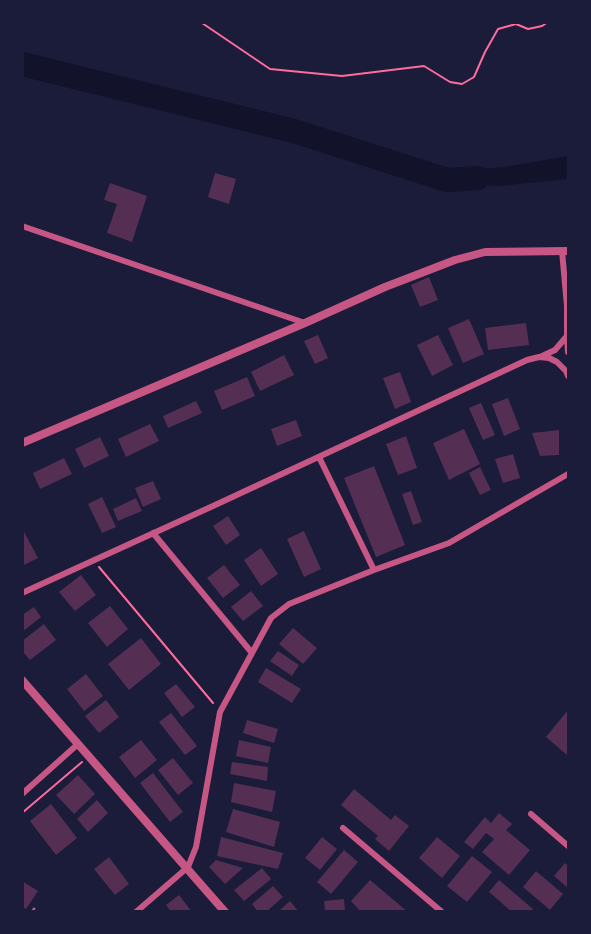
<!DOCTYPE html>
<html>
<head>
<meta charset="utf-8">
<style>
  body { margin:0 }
  #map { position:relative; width:591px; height:934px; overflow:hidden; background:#1b1b3a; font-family:"Crimson Pro",serif }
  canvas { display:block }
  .frame { position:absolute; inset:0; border:24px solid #1b1b3a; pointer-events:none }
</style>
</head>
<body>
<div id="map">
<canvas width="591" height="934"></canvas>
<div class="frame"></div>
</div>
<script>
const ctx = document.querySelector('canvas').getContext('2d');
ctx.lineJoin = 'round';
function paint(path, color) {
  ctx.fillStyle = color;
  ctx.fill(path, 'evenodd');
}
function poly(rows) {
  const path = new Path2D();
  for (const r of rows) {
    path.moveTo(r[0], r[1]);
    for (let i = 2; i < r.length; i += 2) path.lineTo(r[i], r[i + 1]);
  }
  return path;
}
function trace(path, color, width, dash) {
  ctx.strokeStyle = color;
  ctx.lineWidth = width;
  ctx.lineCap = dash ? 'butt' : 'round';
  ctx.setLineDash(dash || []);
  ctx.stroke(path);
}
paint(poly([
  [568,156,568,179,498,186,483,185,447,180,480,169,505,167]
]), '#12122b');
trace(poly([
  [22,64,294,131,447,180,478,178]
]), '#12122b', 24);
paint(poly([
  [215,173,236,179,229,204,208,197],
  [110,183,147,196,132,242,107,233,117,204,104,200],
  [429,277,438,300,420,307,411,285],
  [469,319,484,354,463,363,448,328],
  [526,323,529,345,488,350,485,328],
  [318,335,328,358,315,364,304,341],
  [438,335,453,365,432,376,417,345],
  [284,355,294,375,260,391,251,372],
  [400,372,411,402,395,409,383,378],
  [247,377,255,396,222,410,214,391],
  [508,398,520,429,504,436,492,404],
  [196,401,202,413,168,428,163,416],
  [481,403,495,435,483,440,469,408],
  [296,420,302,436,277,446,271,429],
  [150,424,159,441,126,457,118,439],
  [464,429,480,464,449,480,433,443],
  [559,430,559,455,540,456,532,433],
  [406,436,417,468,398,475,386,444],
  [100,437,109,456,84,468,75,449],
  [513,454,520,478,503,483,495,459],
  [64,458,72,474,40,489,33,473],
  [374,466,405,545,376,557,344,478],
  [480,467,491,490,480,495,469,473],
  [153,481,161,499,143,507,135,488],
  [411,491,422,522,413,525,402,494],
  [102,497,116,527,102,533,88,504],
  [136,498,142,511,118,521,113,509],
  [228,516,240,535,226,545,213,526],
  [22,528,38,558,22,566],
  [304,531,321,569,304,577,287,539],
  [261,548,278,574,261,586,244,560],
  [224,565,240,585,223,598,207,578],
  [81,575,96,595,75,611,59,592],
  [251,591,263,606,243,621,231,607],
  [110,606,128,629,107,647,88,623],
  [34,607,41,617,22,632,22,615],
  [44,624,56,640,30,660,22,651,22,641],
  [293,628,317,648,303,664,279,644],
  [141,638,161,664,129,690,108,664],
  [278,651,299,665,292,676,270,661],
  [266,668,301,689,292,703,258,682],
  [86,674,103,696,84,711,67,689],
  [176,684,195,707,182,717,164,693],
  [106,700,119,717,99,733,85,716],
  [568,710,568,753,567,755,546,737],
  [171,713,197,746,185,755,159,722],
  [247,720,278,729,274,743,243,733],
  [141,740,157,760,135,778,119,757],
  [239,740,271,747,268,763,236,756],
  [173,758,193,783,178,795,158,770],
  [232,762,268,767,267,781,230,774],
  [153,773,183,812,170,822,140,783],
  [78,775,95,794,74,814,56,795],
  [234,783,276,791,272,812,231,802],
  [354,789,391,820,395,815,409,826,389,851,375,839,378,836,341,805],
  [97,800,108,813,88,832,77,819],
  [51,804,77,838,56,855,30,821],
  [233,809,280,822,274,847,226,832],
  [499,813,512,824,506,830,530,850,509,875,482,852,494,839,486,833,473,849,464,842,485,817,491,823],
  [221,837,283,853,278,869,217,856],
  [322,837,337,849,320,870,305,858],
  [437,837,460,856,442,878,419,858],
  [344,850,358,862,331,894,317,882],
  [472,856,492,872,467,902,447,886],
  [109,857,129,884,115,895,94,869],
  [216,860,243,868,225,884,209,867],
  [565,863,568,866,568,888,554,876],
  [262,868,271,879,244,901,234,890],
  [536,871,563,894,550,910,523,887],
  [370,880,408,912,361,912,351,901],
  [499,880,533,909,531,912,512,912,489,892],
  [22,881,38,891,26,909,22,907],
  [273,886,283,897,266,912,258,912,252,904],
  [179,895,192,912,171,912,166,905],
  [344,899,345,912,325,912,324,901],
  [290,901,299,912,278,912]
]), '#542f53');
trace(poly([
  [199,22,202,23,270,69,342,76,424,66,450,82,462,84,474,77,485,52,498,29,516,24,528,29,542,26,548,22],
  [99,567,213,703],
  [22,813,82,762]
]), '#ff6b9d', 2);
trace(poly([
  [32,912,34,909]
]), '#c65784', 3);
trace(poly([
  [22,226,305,323],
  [567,336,568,352],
  [540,357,555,350,567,336,567,306,562,251],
  [319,457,374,570],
  [153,533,252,653],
  [22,593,213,506,527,360,539,357,549,358,557,362,566,371,568,376],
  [22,794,78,744],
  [531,814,568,846],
  [343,828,442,912],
  [136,912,188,867,196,847,220,712,271,618,289,604,374,570,449,543,568,474]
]), '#c65784', 6);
trace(poly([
  [22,443,305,323,385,287,455,260,485,252,568,251],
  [22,680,225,912]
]), '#c65784', 8);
</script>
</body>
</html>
